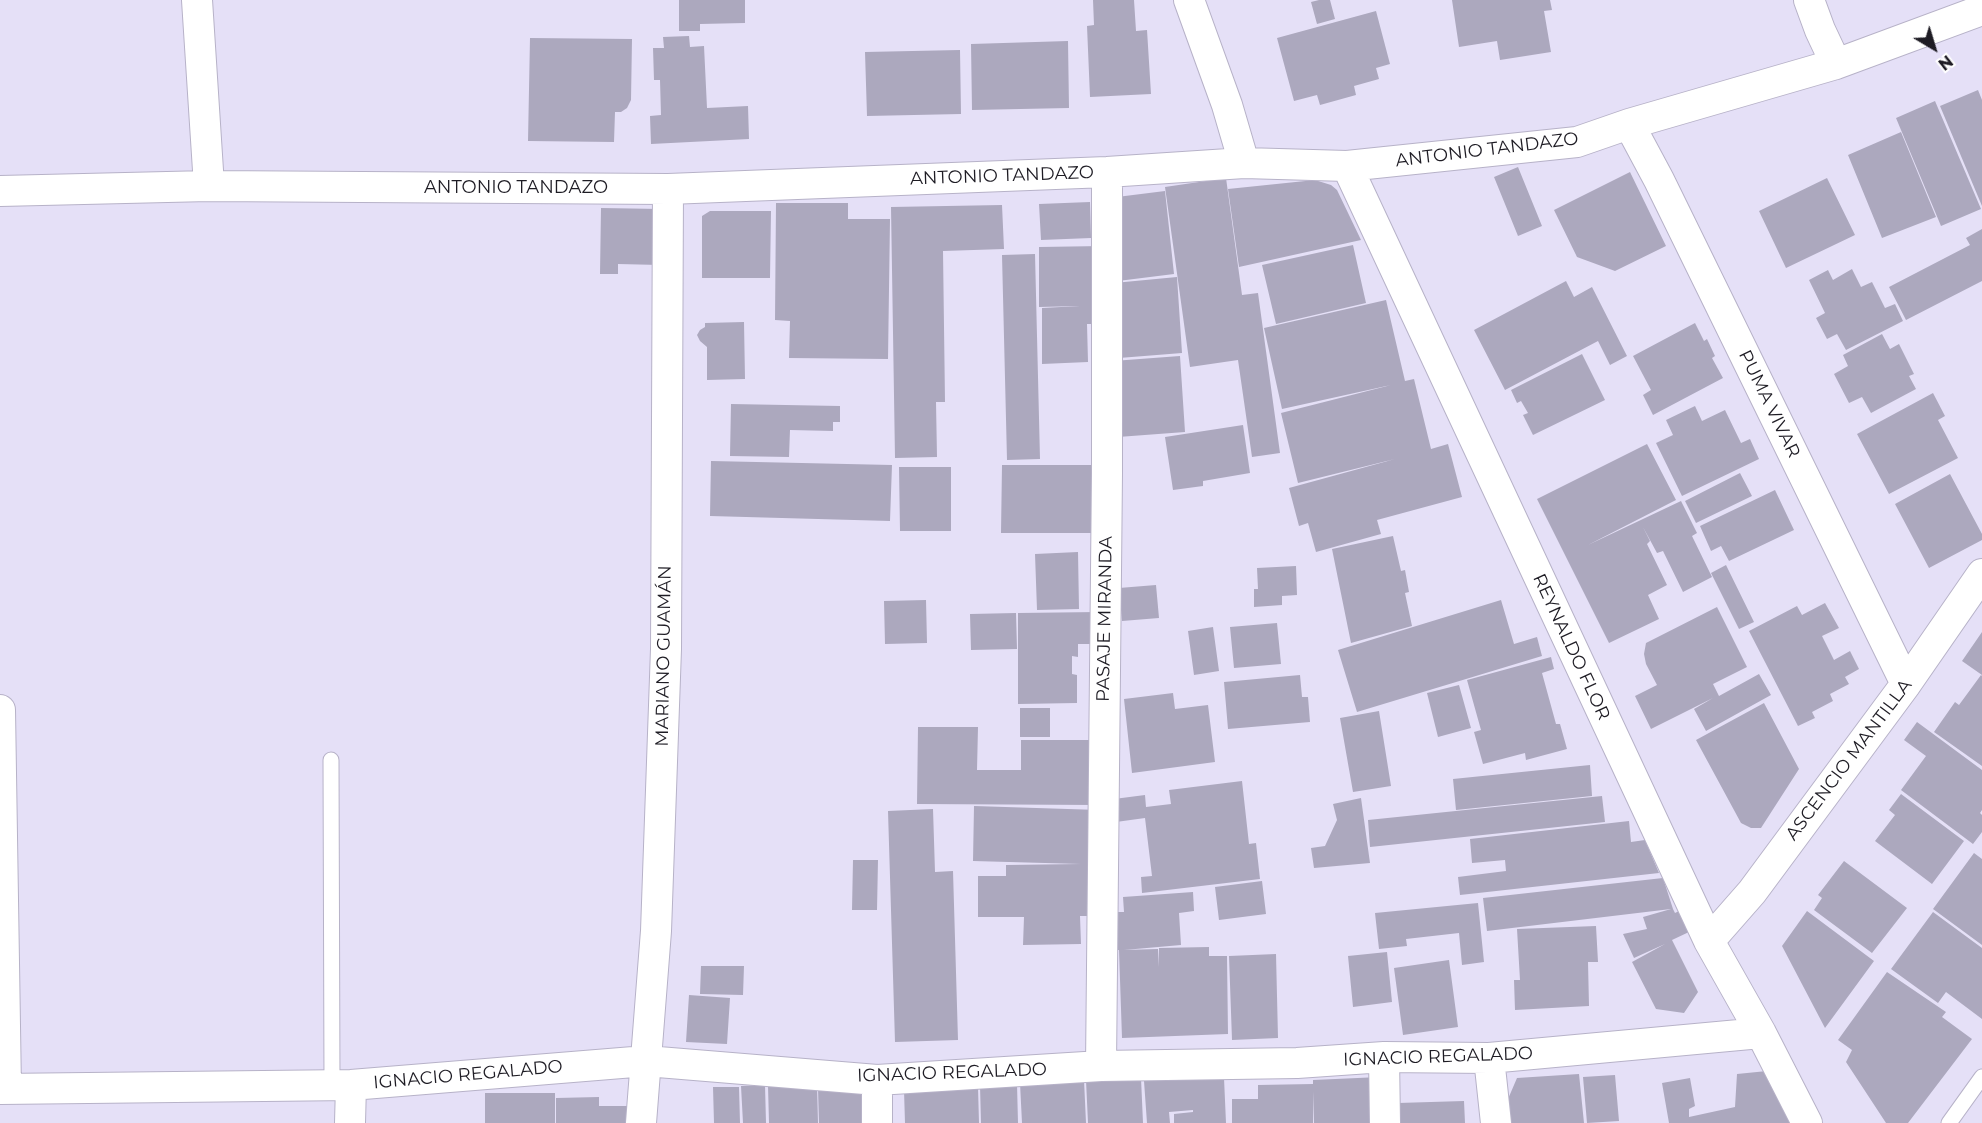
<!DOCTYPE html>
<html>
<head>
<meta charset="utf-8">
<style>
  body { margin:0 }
  #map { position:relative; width:1982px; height:1123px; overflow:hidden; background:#e5e0f7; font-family:Montserrat,sans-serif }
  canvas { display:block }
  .north { position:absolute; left:1904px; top:18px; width:60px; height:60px; -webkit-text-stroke:4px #fff; paint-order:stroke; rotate:142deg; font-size:16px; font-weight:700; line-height:24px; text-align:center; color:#1e1c24 }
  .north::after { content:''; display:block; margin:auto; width:21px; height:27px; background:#1e1c24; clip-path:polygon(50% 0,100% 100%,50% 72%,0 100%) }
</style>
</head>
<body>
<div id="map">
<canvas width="1982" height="1123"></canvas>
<div class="north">N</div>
</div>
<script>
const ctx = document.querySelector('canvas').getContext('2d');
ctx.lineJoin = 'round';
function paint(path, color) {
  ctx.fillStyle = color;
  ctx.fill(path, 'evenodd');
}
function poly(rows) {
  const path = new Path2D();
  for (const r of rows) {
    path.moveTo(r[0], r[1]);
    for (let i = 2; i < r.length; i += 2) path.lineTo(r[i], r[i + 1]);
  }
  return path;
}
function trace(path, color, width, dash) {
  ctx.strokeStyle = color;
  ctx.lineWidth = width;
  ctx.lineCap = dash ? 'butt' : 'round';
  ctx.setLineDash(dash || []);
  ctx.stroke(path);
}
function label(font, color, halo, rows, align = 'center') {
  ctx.font = font + ' Montserrat,sans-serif';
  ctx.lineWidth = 4.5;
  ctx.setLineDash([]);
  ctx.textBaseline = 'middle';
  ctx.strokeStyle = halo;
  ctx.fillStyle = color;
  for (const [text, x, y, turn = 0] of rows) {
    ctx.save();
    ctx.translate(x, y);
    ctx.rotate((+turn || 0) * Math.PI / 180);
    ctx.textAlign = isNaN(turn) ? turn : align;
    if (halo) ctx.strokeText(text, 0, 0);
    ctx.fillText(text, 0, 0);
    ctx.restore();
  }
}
paint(poly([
  [679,0,745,0,745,23,700,24,700,31,679,31],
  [1093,0,1134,0,1136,31,1147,30,1151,94,1090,97,1087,26,1094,25],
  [1319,0,1330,0,1335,19,1317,24,1311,2],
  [1452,0,1550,0,1552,10,1544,11,1551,52,1500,60,1497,41,1459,47],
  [1376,11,1390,64,1376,68,1379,79,1354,86,1356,95,1320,105,1317,95,1294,101,1277,38],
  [689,36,690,47,704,46,707,108,748,106,749,139,651,144,650,116,661,115,660,80,654,80,653,48,664,48,663,37],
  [530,38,632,39,631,100,627,108,621,112,615,112,614,142,528,141],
  [1068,41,1069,108,972,110,971,44],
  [960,50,961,114,867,116,865,52],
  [1978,90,1982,100,1982,206,1940,106],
  [1935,101,1981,209,1941,226,1896,118],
  [1901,132,1936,217,1882,238,1848,155],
  [1518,167,1542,226,1518,236,1494,177],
  [1630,172,1666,246,1615,271,1577,257,1554,210],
  [1226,178,1242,295,1258,293,1280,453,1252,457,1238,360,1190,367,1165,187],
  [1827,178,1855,235,1786,268,1759,211],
  [1315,180,1331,185,1337,190,1361,240,1239,267,1228,189],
  [1165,191,1174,274,1118,281,1109,198],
  [1090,202,1091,238,1041,240,1039,204],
  [776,203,848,203,848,219,890,219,888,359,789,358,790,321,775,320],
  [1002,205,1004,249,943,251,945,402,936,402,937,457,895,458,891,207],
  [601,208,661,209,660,265,618,264,618,274,600,274],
  [710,211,771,211,770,278,702,278,702,216],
  [1982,229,1982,281,1906,320,1889,287,1970,245,1966,238],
  [1353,245,1366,303,1276,324,1262,265],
  [1103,246,1095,306,1091,306,1091,324,1087,324,1088,362,1042,364,1042,308,1080,306,1039,307,1039,247],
  [1035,254,1040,459,1007,460,1002,255],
  [1852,269,1861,287,1872,282,1885,308,1895,304,1903,321,1846,350,1837,334,1827,339,1816,318,1825,313,1809,280,1828,270,1833,280],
  [1177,277,1182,353,1119,358,1114,283],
  [1566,281,1574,297,1592,287,1627,356,1610,365,1598,341,1505,390,1474,330],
  [1386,300,1405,381,1414,379,1431,449,1448,444,1462,497,1377,520,1381,534,1316,552,1308,523,1299,526,1289,488,1395,459,1298,483,1281,413,1391,385,1282,409,1264,328],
  [744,322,745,379,707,380,707,347,700,341,697,335,700,330,705,327,705,323],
  [1695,323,1704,341,1707,339,1715,356,1712,358,1723,378,1653,415,1643,395,1651,390,1633,356],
  [1882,334,1890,349,1899,344,1914,374,1909,376,1916,389,1871,413,1862,397,1849,403,1834,374,1848,366,1843,355],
  [1582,354,1605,400,1533,435,1523,415,1528,413,1521,401,1517,403,1511,390],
  [1180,356,1185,432,1118,437,1113,361],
  [1933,393,1945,416,1938,420,1958,458,1889,494,1857,434],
  [731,404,840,406,840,422,833,422,833,431,790,430,789,457,730,456],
  [1695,406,1702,421,1725,410,1741,443,1750,439,1759,459,1682,496,1656,443,1673,435,1666,420],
  [1243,425,1250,473,1203,481,1203,486,1173,490,1165,437],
  [1647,444,1676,500,1588,545,1681,501,1697,533,1692,536,1712,577,1683,592,1663,551,1657,553,1643,527,1650,541,1647,544,1667,585,1648,595,1659,619,1609,643,1537,499],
  [711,461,892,465,890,521,710,516],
  [1002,465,1101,465,1101,533,1001,533],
  [899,467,951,467,951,531,900,531],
  [1740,473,1752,496,1696,523,1685,501],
  [1950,474,1982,534,1982,540,1929,568,1895,504],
  [1775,490,1794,530,1729,561,1721,546,1711,551,1700,526],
  [1393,536,1401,571,1405,570,1409,592,1405,593,1412,626,1351,643,1332,549],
  [1078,552,1079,609,1037,610,1035,554],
  [1726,565,1754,622,1739,629,1711,573],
  [1296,566,1297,595,1282,596,1282,605,1254,607,1254,589,1258,589,1257,568],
  [1156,585,1159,618,1122,621,1119,588],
  [926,600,927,643,885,644,884,601],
  [1501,600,1514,644,1537,637,1542,656,1357,712,1338,650],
  [1825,603,1839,628,1822,636,1834,660,1850,651,1859,669,1845,677,1849,684,1830,694,1833,701,1812,712,1815,718,1798,726,1749,631,1797,606,1802,615],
  [1717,607,1747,667,1713,684,1719,696,1759,674,1771,695,1706,731,1694,709,1713,698,1651,729,1635,696,1657,685,1646,664,1644,654,1646,643],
  [1098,612,1099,644,1078,644,1078,657,1072,656,1072,674,1077,675,1077,703,1018,704,1018,613],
  [1016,613,1017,649,971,650,970,614],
  [1277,623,1281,664,1234,668,1230,627],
  [1213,627,1219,671,1194,675,1188,631],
  [1982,632,1982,675,1962,661],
  [1551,657,1554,669,1542,673,1556,724,1560,724,1567,749,1526,760,1525,753,1483,764,1474,732,1481,730,1467,680],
  [1300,675,1302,697,1308,697,1310,722,1228,729,1224,682],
  [1981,675,1982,676,1982,766,1934,732,1955,702,1959,705],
  [1459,685,1471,728,1438,737,1427,693],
  [1173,693,1175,709,1208,705,1215,762,1132,773,1124,699],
  [1764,703,1799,769,1761,828,1751,828,1741,823,1696,740],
  [1020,708,1050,708,1050,737,1020,737],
  [1379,711,1391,786,1353,792,1340,718],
  [1917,722,1982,770,1982,810,1980,813,1982,815,1982,832,1973,844,1901,790,1926,756,1904,740],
  [918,727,978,727,977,770,1021,770,1021,740,1099,740,1098,805,917,804],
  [1590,765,1592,796,1456,810,1453,779],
  [1242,781,1249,844,1256,843,1260,879,1142,893,1141,877,1152,876,1145,818,1116,822,1114,799,1145,795,1146,807,1171,804,1169,790],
  [1901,794,1964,841,1932,884,1875,841,1895,815,1889,810],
  [1602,796,1605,822,1370,847,1368,820],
  [1361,798,1370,863,1314,868,1311,848,1325,846,1337,820,1333,804],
  [974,806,1099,810,1091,916,1080,916,1081,944,1023,945,1024,917,978,917,978,876,1006,876,1006,865,1081,864,973,861],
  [933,809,935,872,953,871,958,1040,895,1042,888,811],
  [1629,821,1631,842,1645,840,1659,873,1460,895,1458,877,1506,871,1505,860,1472,863,1470,839],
  [1974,853,1982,859,1982,945,1933,909],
  [853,860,878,860,877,910,852,910],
  [1844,861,1907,908,1872,953,1814,910,1822,898,1818,895],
  [1663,878,1673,909,1675,913,1679,911,1689,932,1672,940,1698,992,1684,1013,1656,1009,1632,962,1665,944,1634,958,1623,934,1647,929,1643,917,1671,909,1487,931,1483,898],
  [1262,881,1266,914,1219,920,1215,887],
  [1193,892,1194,911,1179,913,1181,945,1124,950,1158,949,1159,967,1159,948,1209,947,1209,956,1227,956,1228,1034,1122,1038,1119,950,1115,950,1114,938,1118,938,1116,912,1124,912,1123,897],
  [1478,903,1484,962,1462,965,1459,933,1406,939,1407,946,1379,949,1375,913],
  [1807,911,1874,961,1825,1028,1782,946],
  [1933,912,1982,948,1982,1019,1946,992,1938,1003,1891,969],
  [1596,926,1598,962,1588,962,1589,1006,1515,1010,1514,980,1520,980,1517,929],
  [1387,952,1392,1002,1353,1007,1348,956],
  [1276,954,1278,1038,1232,1040,1229,956],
  [1449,960,1458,1027,1403,1035,1394,968],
  [701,966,744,966,743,995,700,994],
  [1887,972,1946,1012,1942,1017,1972,1039,1908,1123,1886,1123,1846,1062,1852,1050,1838,1040],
  [689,995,730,998,727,1044,686,1042],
  [1767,1071,1795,1123,1669,1123,1662,1083,1690,1078,1695,1106,1689,1109,1689,1117,1735,1107,1737,1074],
  [1579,1074,1584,1123,1510,1123,1508,1099,1517,1078],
  [1615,1075,1619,1121,1587,1123,1583,1077],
  [1380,1077,1381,1123,1314,1123,1313,1091,1313,1123,1232,1123,1232,1099,1258,1099,1258,1085,1313,1084,1313,1080],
  [1141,1078,1143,1123,1088,1123,1086,1080],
  [1190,1078,1190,1080,1224,1078,1226,1123,1174,1123,1174,1114,1193,1112,1193,1110,1169,1112,1170,1123,1147,1123,1144,1081],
  [1084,1080,1086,1123,1022,1123,1020,1083],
  [1017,1084,1018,1123,981,1123,980,1085],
  [765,1085,766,1123,743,1123,741,1086],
  [817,1085,818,1123,769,1123,768,1086],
  [713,1087,739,1087,740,1123,714,1123],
  [978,1087,979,1123,905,1123,904,1090],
  [818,1088,864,1092,865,1118,861,1118,861,1123,819,1123],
  [485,1093,555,1093,555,1123,485,1123],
  [599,1097,599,1106,628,1106,628,1123,556,1123,556,1098],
  [1464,1101,1465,1123,1399,1123,1398,1103]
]), '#aca8be');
const service = poly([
  [331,760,332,1085],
  [1949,1123,1982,1077]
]);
const minor = poly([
  [197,0,209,186],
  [1189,0,1227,105,1244,163],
  [1809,0,1820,30,1836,64],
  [1629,124,1659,180,1906,684],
  [1347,166,1709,941,1761,1033,1807,1123],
  [0,191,209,186,668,189,1107,172,1244,163,1347,166,1577,142,1629,124,1836,64,1982,10],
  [0,710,6,1089],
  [1709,941,1752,892,1906,684,1982,574],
  [1384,1057,1385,1123],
  [1489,1058,1496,1123],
  [1101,1066,1107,473,1107,172],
  [877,1080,877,1123],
  [0,1089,351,1085,646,1061,877,1080,1101,1066,1297,1063,1384,1057,1489,1058,1761,1033],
  [350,1123,351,1085],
  [641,1123,656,931,666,649,668,189]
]);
trace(service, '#b7b2c8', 17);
trace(minor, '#b7b2c8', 32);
trace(service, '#fff', 15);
trace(minor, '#fff', 30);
label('18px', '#1e1c24', '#fff', [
  ["ANTONIO TANDAZO",1487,150,-7],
  ["ANTONIO TANDAZO",1002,176,-2],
  ["ANTONIO TANDAZO",516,188],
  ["PUMA VIVAR",1769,404,64],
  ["PASAJE MIRANDA",1105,619,-89],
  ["REYNALDO FLOR",1571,647,65],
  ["MARIANO GUAMÁN",664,656,-89],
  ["ASCENCIO MANTILLA",1849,760,-53],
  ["IGNACIO REGALADO",1438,1057,-2],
  ["IGNACIO REGALADO",952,1073,-2],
  ["IGNACIO REGALADO",468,1075,-5]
]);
</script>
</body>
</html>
